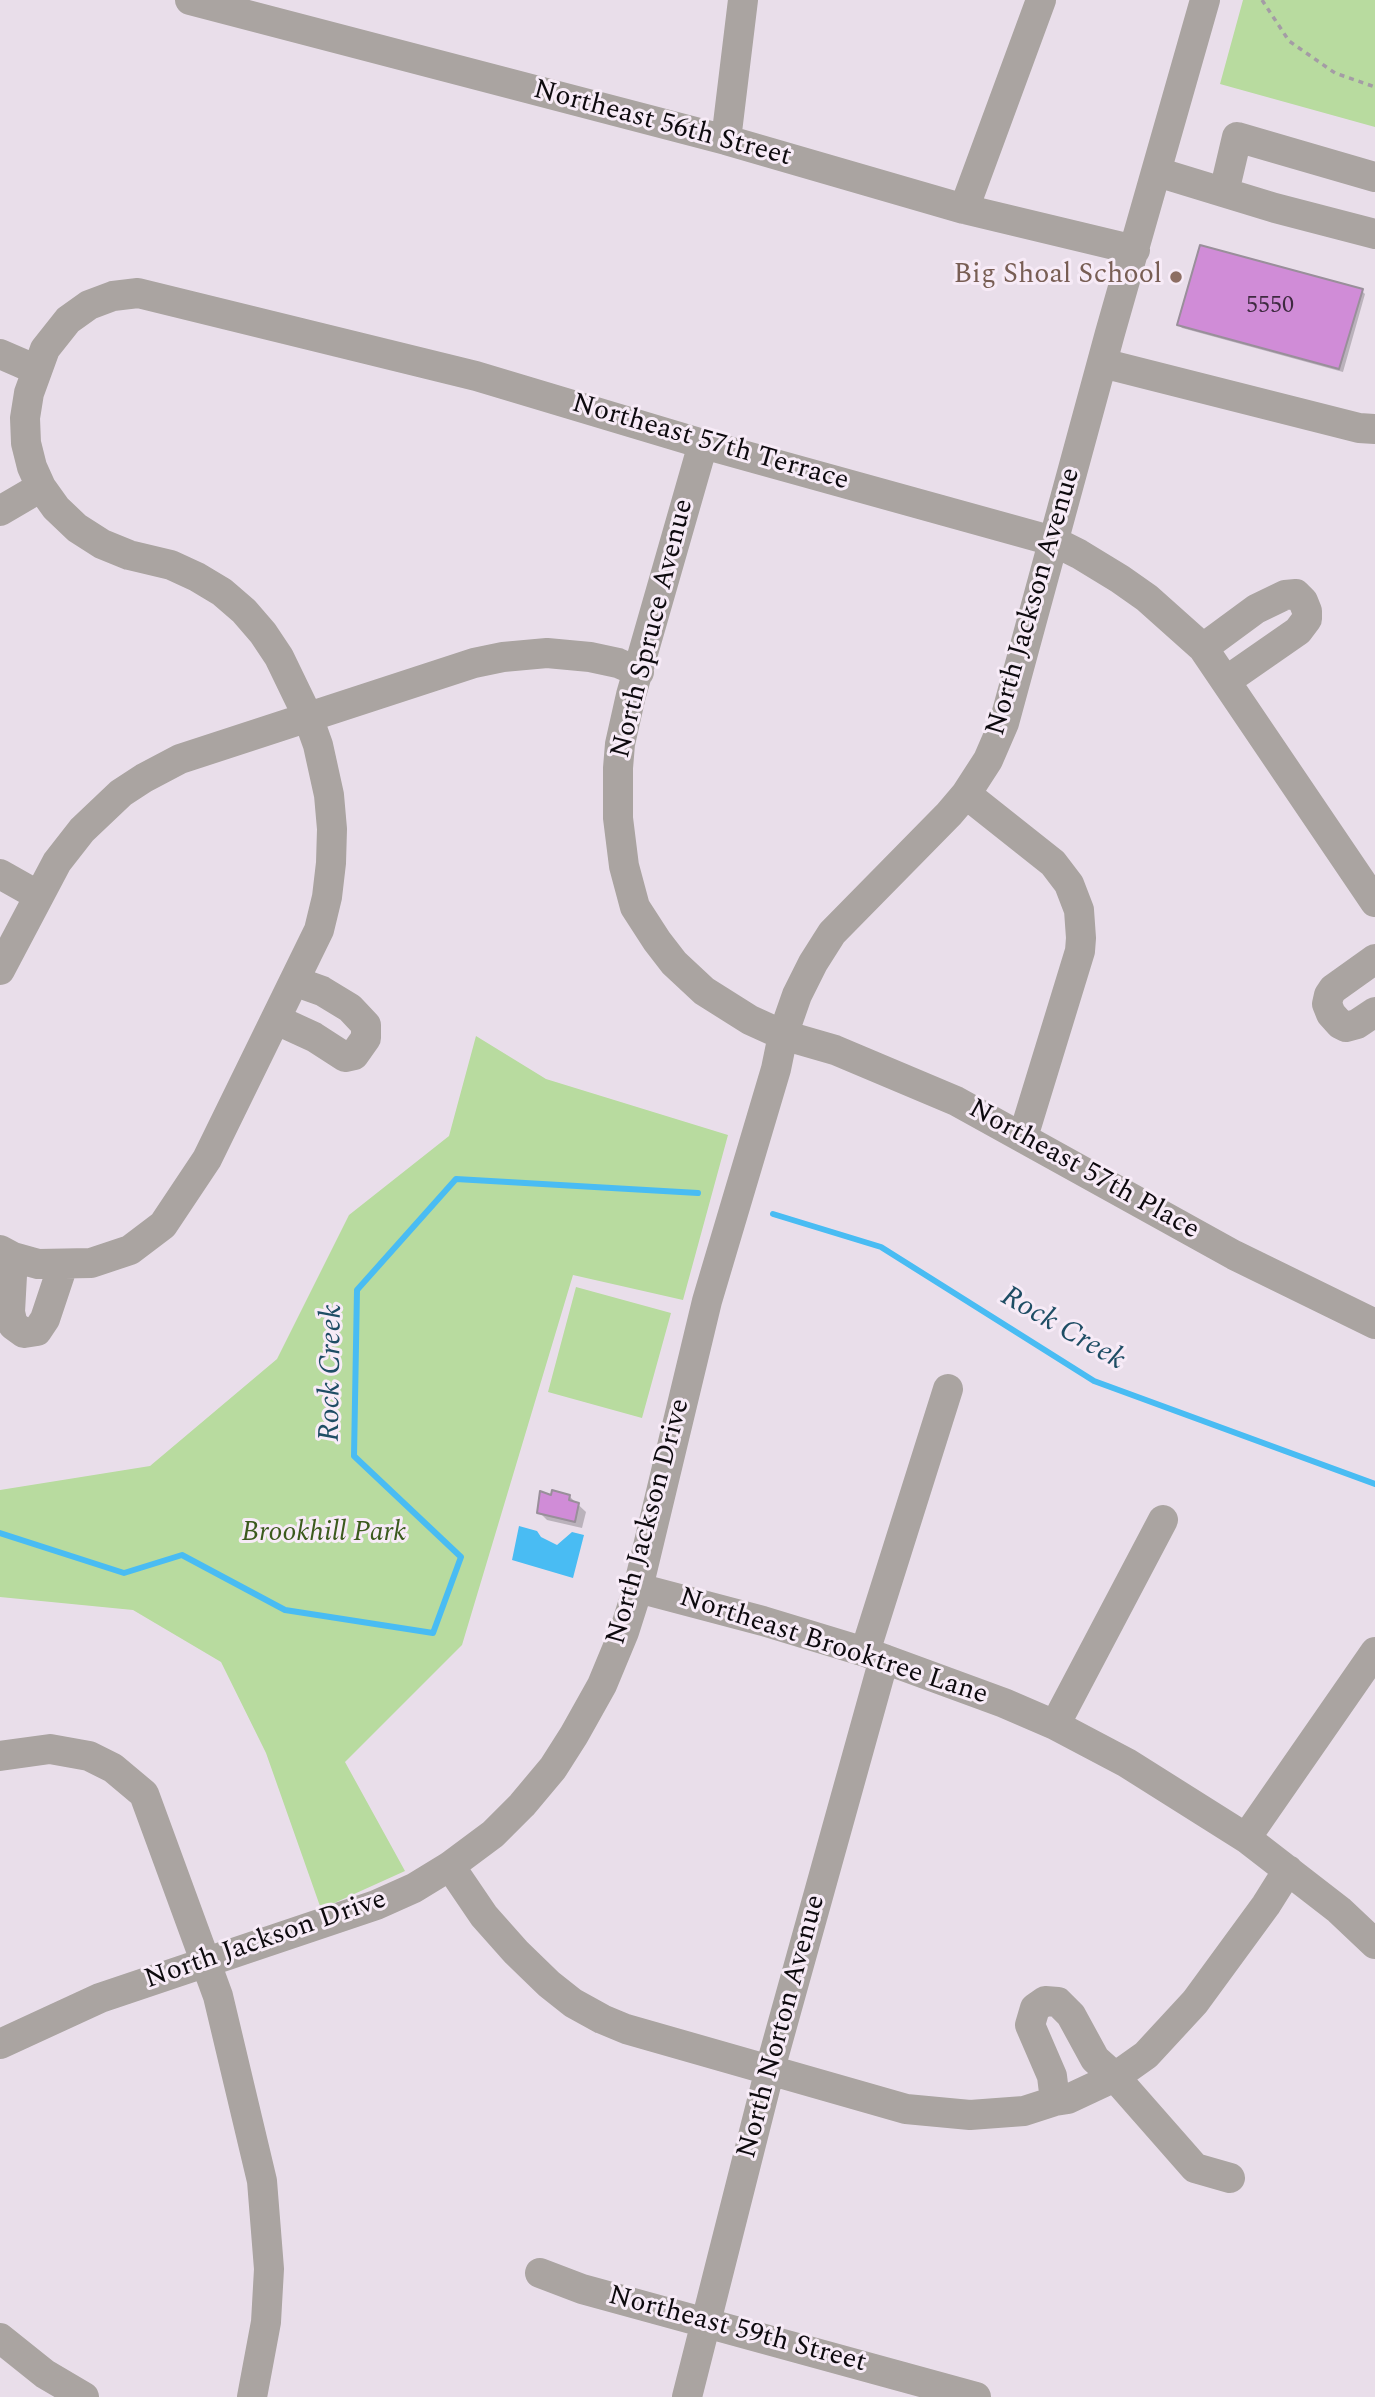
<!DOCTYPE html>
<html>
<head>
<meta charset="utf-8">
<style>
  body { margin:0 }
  canvas { display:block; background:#e9deea }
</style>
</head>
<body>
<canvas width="1375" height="2397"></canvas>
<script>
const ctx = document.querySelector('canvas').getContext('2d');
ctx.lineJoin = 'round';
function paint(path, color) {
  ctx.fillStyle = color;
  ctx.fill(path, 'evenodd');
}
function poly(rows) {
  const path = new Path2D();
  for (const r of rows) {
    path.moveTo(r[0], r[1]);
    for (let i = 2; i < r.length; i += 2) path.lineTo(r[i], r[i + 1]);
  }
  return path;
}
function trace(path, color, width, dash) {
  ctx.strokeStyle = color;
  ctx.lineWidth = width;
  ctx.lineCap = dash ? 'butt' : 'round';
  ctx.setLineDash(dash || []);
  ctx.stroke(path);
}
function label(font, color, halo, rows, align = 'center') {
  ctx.font = font + ' Spectral,serif';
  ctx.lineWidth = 6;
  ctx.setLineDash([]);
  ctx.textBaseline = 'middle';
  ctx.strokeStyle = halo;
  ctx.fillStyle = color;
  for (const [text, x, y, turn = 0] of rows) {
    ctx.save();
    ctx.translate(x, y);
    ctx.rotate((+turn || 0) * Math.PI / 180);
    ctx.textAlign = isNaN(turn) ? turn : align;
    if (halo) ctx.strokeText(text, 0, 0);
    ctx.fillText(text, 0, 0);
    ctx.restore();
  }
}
paint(poly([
  [1243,0,1375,0,1375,127,1220,84],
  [476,1036,546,1079,728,1135,683,1300,573,1275,462,1645,345,1762,405,1871,321,1909,266,1753,221,1662,133,1610,0,1597,0,1490,150,1466,277,1359,349,1215,449,1136],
  [576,1287,671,1313,642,1418,548,1392]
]), '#b8db9f');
paint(poly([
  [519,1526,537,1531,541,1537,557,1545,572,1532,584,1535,573,1578,512,1560]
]), '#49bcf3');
paint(poly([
  [1362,291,1365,294,1343,372,1182,328,1179,324],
  [569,1496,586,1512,582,1528,547,1520,539,1512,552,1497]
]), '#0003');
trace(poly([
  [773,1214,881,1247,1094,1381,1375,1484],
  [0,1533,124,1573,182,1555,285,1610,433,1633,461,1557,354,1456,357,1290,456,1179,698,1193]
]), '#49bcf3', 6);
const building = poly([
  [1200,245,1363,289,1339,369,1177,325,1200,245],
  [552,1490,570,1495,569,1500,579,1503,575,1522,537,1513,540,1491,551,1495,552,1490]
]);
paint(building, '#d08cd7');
trace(building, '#998f9a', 2);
trace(poly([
  [1262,0,1289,41,1335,73,1375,87]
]), '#a49ca5', 3.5, [5, 5]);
trace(poly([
  [190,0,726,140,964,209,1135,250],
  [726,140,743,0],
  [1157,172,1275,208,1375,234],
  [1224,192,1237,137,1375,177],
  [964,209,1041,0],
  [0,354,37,370],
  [1102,363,1359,428,1375,429],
  [703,444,631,695,620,744,618,768,618,818,624,866,635,907,657,941,674,963,704,991,750,1020,783,1035,835,1050,956,1101,1234,1255,1375,1324],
  [0,511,41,487],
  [1203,648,1256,609,1285,595,1296,594,1303,601,1307,611,1307,619,1298,631,1226,681],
  [966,794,1053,863,1069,884,1079,910,1081,938,1080,951,1023,1137],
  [0,874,39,896],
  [1375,959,1333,989,1329,995,1327,1004,1331,1014,1340,1024,1346,1027,1357,1024,1375,1012],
  [0,970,57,862,82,830,121,793,144,778,180,759,474,663,503,657,547,653,590,657,618,663,639,672],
  [277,1020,314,1037,345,1057,354,1055,366,1038,366,1025,350,1008,322,991,294,981],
  [0,1250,13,1257,38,1264,91,1263,130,1250,163,1225,207,1159,319,930,327,897,331,863,332,829,329,795,318,745,308,717,279,657,263,633,244,611,222,592,197,577,171,565,129,555,102,544,77,528,56,508,41,487,32,467,26,443,25,418,29,393,45,349,68,320,89,305,113,296,138,293,476,376,703,444,1053,541,1079,554,1120,579,1147,598,1203,648,1375,902],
  [13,1257,10,1312,13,1325,24,1333,37,1331,45,1319,63,1265],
  [638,1588,763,1621,865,1652,1004,1703,1055,1725,1127,1763,1246,1838,1339,1910,1375,1944],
  [865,1652,948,1389],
  [1055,1725,1163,1520],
  [0,1756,50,1749,89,1756,113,1768,144,1794,218,1996,262,2181,269,2269,266,2322,252,2397],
  [1246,1838,1375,1652],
  [450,1866,484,1916,516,1952,549,1984,573,2003,602,2019,626,2029,906,2109,970,2115,1024,2111,1055,2101,1068,2099,1115,2077,1146,2055,1195,2002,1266,1905,1288,1870],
  [0,2044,100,1998,376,1905,414,1888,450,1866,493,1834,522,1805,553,1768,574,1735,602,1685,624,1632,638,1588,707,1301,776,1069,783,1035,797,995,813,963,832,933,949,814,966,794,988,760,1004,723,1110,333,1205,0],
  [1055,2101,1052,2076,1030,2025,1035,2008,1045,2001,1058,2002,1071,2015,1095,2059,1115,2077,1195,2168,1230,2178],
  [540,2273,582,2289,976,2397],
  [0,2338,45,2374,84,2397],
  [687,2397,770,2069,884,1659]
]), '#aaa4a1', 30);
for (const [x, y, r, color] of [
  [1176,277,7,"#8d6e63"]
]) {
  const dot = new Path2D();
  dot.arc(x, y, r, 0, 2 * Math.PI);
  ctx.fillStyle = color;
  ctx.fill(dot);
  trace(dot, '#f7ebf7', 2.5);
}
label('24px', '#3e2a40', null, [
  ["5550",1270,307]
]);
label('28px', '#0d0a0e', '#f7ebf7', [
  ["Northeast 56th Street",662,125,15],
  ["Northeast 57th Terrace",710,444,16],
  ["North Jackson Avenue",1035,602,-74],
  ["North Spruce Avenue",654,629,-76],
  ["Northeast 57th Place",1083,1171,29],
  ["North Jackson Drive",650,1522,-75],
  ["Northeast Brooktree Lane",833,1648,18],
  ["North Jackson Drive",266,1941,-19],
  ["North Norton Avenue",783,2027,-75],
  ["Northeast 59th Street",737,2331,15]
]);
label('28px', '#785e54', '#f7ebf7', [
  ["Big Shoal School",1162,277]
], 'right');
label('italic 28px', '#3b5a1d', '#f7ebf7', [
  ["Brookhill Park",324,1535]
]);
label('italic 30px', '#1e4d64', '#f7ebf7', [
  ["Rock Creek",1062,1330,30],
  ["Rock Creek",333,1373,-89]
]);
</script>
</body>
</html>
